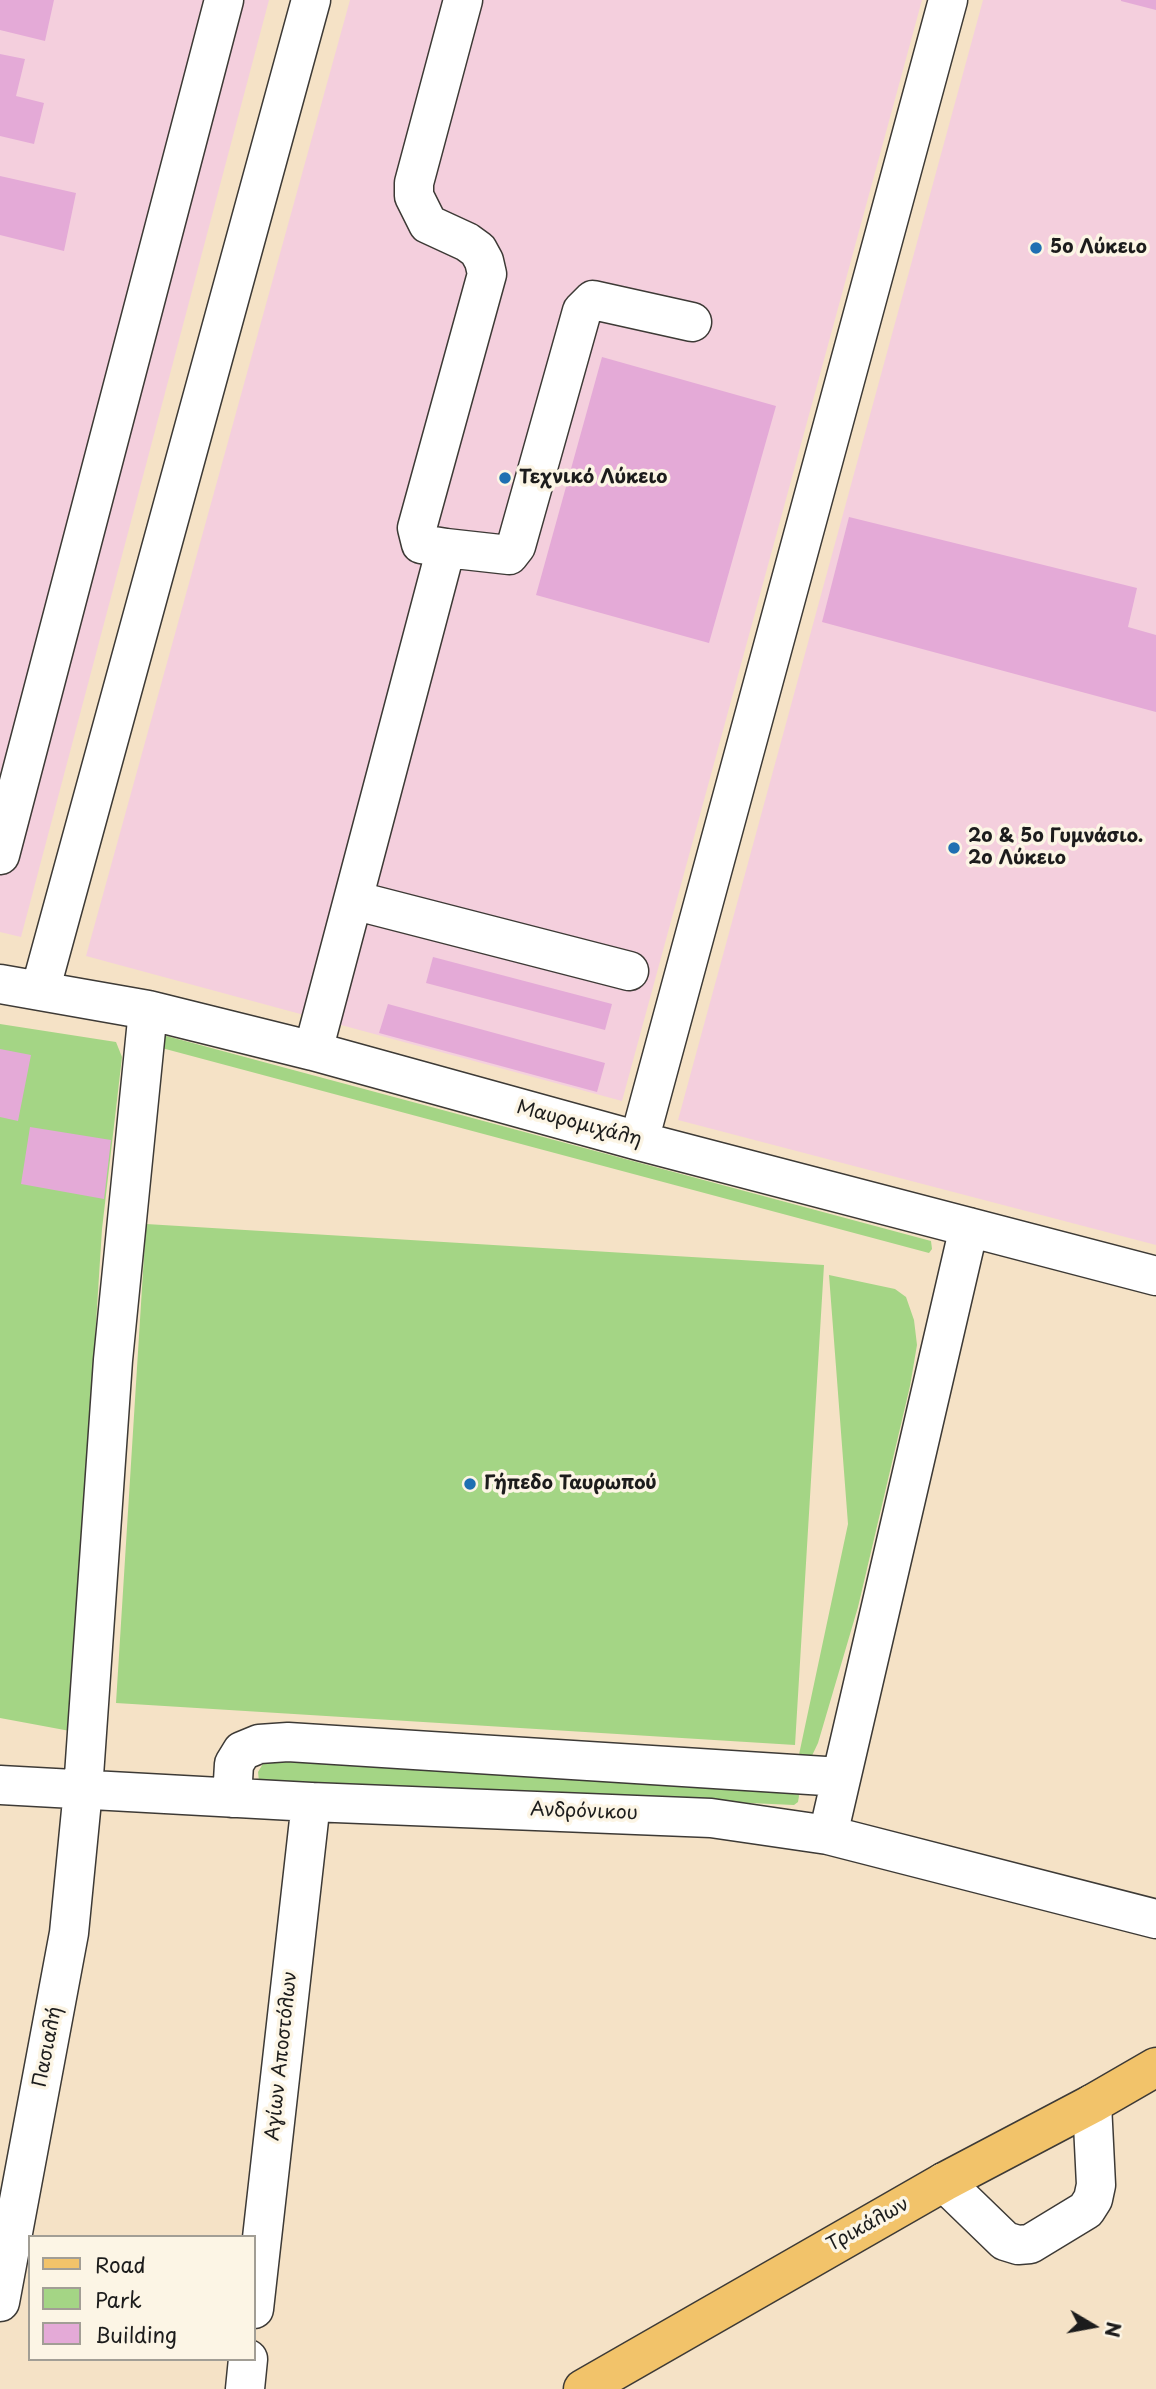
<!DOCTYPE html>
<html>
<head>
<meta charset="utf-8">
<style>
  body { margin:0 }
  #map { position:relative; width:1156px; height:2389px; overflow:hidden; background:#f5e2c6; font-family:"Playpen Sans",sans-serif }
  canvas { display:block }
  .legend { position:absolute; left:28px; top:2235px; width:228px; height:126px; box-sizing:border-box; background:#fcf5e5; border:2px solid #a29e95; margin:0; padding:9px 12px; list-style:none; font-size:21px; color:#1c1c1c }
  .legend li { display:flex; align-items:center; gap:14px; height:35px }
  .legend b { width:35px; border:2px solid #a29e95 }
  .north { position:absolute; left:1058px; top:2291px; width:70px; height:70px; -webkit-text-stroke:5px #fcf5e5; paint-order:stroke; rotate:100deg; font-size:19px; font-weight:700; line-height:28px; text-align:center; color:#1c1c1c }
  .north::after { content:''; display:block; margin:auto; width:24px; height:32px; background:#1c1c1c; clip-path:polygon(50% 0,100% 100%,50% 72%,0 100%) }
</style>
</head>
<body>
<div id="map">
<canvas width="1156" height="2389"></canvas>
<ul class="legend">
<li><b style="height:9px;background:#f2c36a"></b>Road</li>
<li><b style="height:19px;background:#a4d585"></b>Park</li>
<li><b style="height:19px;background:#e4aad7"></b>Building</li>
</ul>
<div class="north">N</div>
</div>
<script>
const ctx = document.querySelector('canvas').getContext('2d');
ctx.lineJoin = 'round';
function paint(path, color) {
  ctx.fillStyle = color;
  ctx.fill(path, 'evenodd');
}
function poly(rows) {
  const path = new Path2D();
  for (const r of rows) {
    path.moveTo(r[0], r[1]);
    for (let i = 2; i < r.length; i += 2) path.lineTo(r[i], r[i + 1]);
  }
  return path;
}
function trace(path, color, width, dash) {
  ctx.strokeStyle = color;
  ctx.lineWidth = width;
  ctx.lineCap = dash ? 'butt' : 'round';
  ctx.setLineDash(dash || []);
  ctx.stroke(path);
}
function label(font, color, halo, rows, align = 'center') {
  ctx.font = font + ' "Playpen Sans",sans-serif';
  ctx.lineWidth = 7;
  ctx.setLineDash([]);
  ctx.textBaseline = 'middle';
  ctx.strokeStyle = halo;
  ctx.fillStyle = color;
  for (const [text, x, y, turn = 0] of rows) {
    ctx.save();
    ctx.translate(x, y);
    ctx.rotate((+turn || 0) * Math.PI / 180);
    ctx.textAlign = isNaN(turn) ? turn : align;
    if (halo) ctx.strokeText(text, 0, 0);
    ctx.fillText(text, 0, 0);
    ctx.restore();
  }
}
paint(poly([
  [0,0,269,0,21,937,0,932],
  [350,0,922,0,622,1101,86,956],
  [983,0,1156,0,1156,1245,678,1120]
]), '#f4cfdd');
paint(poly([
  [0,1024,116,1042,122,1057,102,1229,70,1731,0,1718],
  [159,1034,931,1241,932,1249,929,1253,158,1047],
  [146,1224,824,1265,795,1745,116,1703],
  [829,1275,895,1289,906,1297,914,1320,917,1345,910,1386,858,1607,818,1743,809,1762,797,1764,848,1524],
  [273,1755,798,1787,799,1796,798,1802,794,1805,259,1781,258,1772,264,1762]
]), '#a4d585');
paint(poly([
  [0,0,54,0,45,41,0,30],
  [1121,0,1156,0,1156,10,1121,1],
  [0,54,25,59,16,96,44,103,34,144,0,136],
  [0,176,76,193,64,251,0,235],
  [602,357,776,406,709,643,536,595],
  [849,517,1137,588,1128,627,1156,635,1156,712,822,622],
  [433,957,612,1004,605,1030,426,983],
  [388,1004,605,1063,597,1092,379,1033],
  [0,1049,31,1055,18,1121,0,1117],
  [30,1127,111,1140,104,1199,21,1184]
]), '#e4aad7');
const minor = poly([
  [446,548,509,555,516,546,582,311,593,300,692,322],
  [0,855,224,0],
  [353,900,629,971],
  [0,984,148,1010,313,1051,639,1141,1156,1276],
  [40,991,311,0],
  [313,1051,446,548,421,544,417,528,487,274,484,261,478,250,467,242,428,224,414,196,414,183,463,0],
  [639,1141,948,0],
  [0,1785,311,1802,711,1818,828,1835,1156,1919],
  [232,1798,234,1764,242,1751,259,1744,288,1742,841,1777],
  [828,1835,969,1227],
  [944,2182,1005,2241,1018,2245,1030,2244,1086,2210,1093,2199,1096,2185,1092,2104],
  [0,2302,69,1933,83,1790,113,1360,148,1010],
  [254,2309,311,1802],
  [245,2389,248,2359]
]);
const major = poly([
  [583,2389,944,2182,1092,2104,1156,2067]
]);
trace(minor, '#3d3a36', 41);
trace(major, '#3d3a36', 41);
trace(minor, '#fff', 38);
trace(major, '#f2c36a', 38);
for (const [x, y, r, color] of [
  [1036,248,7,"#1f6fb2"],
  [505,478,7,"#1f6fb2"],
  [954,848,7,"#1f6fb2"],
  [470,1484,7,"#1f6fb2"]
]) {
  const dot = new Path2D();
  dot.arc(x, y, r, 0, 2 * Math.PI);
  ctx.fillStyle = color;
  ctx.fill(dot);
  trace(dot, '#fcf5e5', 2.5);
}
label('bold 19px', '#1c1c1c', '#fcf5e5', [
  ["5ο Λύκειο",1050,248],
  ["Τεχνικό Λύκειο",519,478],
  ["2ο & 5ο Γυμνάσιο.",968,837],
  ["2ο Λύκειο",968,859],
  ["Γήπεδο Ταυρωπού",484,1484]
], 'left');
label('19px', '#1c1c1c', '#fcf5e5', [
  ["Μαυρομιχάλη",579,1124,15],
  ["Ανδρόνικου",584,1812,2],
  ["Πασιαλή",48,2047,-79],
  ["Αγίων Αποστόλων",282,2056,-84],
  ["Τρικάλων",868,2225,-29]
]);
</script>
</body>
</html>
